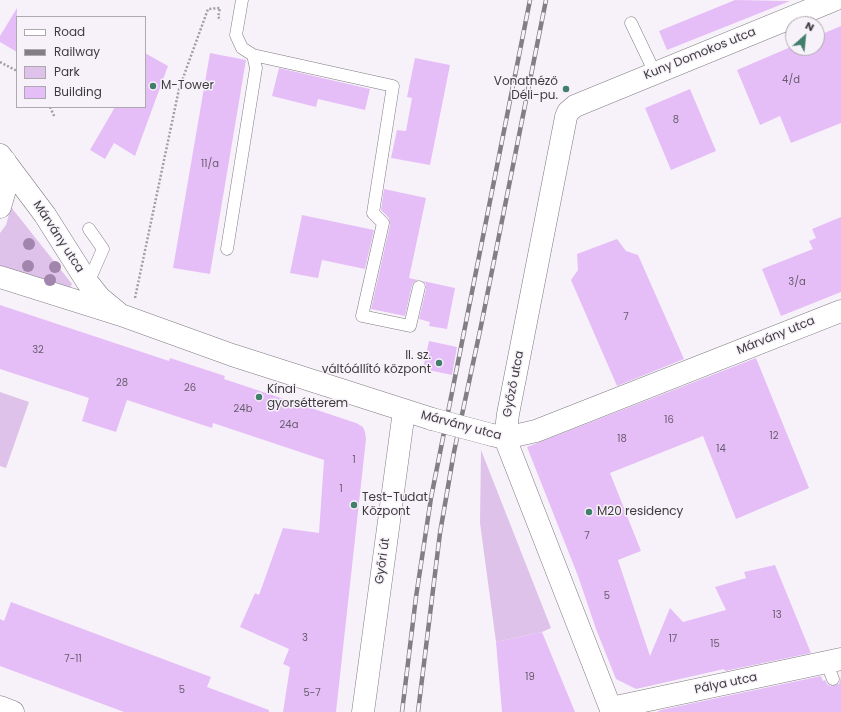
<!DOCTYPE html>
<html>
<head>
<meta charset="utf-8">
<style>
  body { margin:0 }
  #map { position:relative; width:841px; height:712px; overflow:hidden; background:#f7f2f9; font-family:Poppins,sans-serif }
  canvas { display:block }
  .legend { position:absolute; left:16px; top:16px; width:130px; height:92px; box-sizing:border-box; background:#f7f2f9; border:1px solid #ada9ae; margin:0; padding:5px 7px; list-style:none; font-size:12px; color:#3d3b3e }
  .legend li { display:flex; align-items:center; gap:8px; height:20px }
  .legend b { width:20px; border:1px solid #ada9ae }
  .north { position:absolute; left:785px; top:16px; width:40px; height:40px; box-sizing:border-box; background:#f7f2f9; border:1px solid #ada9ae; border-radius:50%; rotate:27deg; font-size:11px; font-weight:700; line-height:16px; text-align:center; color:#3d3b3e }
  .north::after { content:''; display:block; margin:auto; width:14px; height:18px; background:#417f6c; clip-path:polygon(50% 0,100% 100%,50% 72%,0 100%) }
</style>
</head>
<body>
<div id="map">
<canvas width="841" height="712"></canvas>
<ul class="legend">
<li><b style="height:5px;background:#fff"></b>Road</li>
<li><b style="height:5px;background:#827f84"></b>Railway</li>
<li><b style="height:11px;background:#dec2ea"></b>Park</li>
<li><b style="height:11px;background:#e6bef7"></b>Building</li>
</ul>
<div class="north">N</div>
</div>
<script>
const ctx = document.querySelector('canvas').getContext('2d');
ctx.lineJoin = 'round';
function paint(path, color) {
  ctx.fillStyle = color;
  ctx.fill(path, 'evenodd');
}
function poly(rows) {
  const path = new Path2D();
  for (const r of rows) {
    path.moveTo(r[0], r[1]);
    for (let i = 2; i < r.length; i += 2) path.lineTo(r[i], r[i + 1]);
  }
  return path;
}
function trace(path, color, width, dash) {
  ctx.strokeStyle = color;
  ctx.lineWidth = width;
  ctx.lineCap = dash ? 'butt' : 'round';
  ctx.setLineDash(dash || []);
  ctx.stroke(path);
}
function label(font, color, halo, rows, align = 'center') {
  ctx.font = font + ' Poppins,sans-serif';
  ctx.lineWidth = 3;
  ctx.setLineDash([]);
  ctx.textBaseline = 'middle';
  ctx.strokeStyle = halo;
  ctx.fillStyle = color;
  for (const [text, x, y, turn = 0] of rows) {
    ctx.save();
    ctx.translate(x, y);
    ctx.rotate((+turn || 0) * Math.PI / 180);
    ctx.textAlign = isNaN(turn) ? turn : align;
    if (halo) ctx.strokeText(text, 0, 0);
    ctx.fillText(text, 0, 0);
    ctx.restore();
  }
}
paint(poly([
  [11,207,72,284,68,291,0,268,0,233,6,225],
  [0,392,29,402,6,468,0,466],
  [481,450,551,628,542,632,496,642,480,523]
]), '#dec2ea');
paint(poly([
  [735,0,790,1,667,50,659,31],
  [17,8,17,52,0,42,0,36],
  [841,26,841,123,791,143,780,116,760,125,737,70,793,46,793,48,817,48,817,36],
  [145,53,168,66,135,156,114,143,105,159,90,150,115,107,145,107],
  [210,53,246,60,210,274,173,268],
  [415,58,450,65,430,165,391,158,397,130,406,131,412,98,407,97],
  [279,68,370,89,365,110,318,99,316,107,272,96],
  [690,89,716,151,671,170,645,108],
  [384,189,426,198,409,278,418,280,414,282,412,285,405,316,371,309,390,225,389,218,381,210],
  [302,215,374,230,365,269,322,260,318,278,290,273],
  [841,217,841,292,781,316,762,269,813,249,809,241,816,238,812,229],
  [617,239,626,251,638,255,684,359,617,386,571,280,578,270,577,254],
  [423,281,455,288,447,329,429,326,430,322,419,319,426,289,426,284],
  [0,305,169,361,170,358,225,376,224,379,356,423,363,427,365,432,366,439,336,712,283,712,290,667,283,664,289,649,240,627,255,593,259,595,283,528,319,533,324,460,213,423,212,428,127,400,116,432,82,421,89,398,0,369],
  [429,341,457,347,452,375,423,369],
  [756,358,809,488,736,519,703,436,610,473,641,551,618,560,650,656,670,608,683,622,726,610,715,587,746,578,744,572,775,565,811,653,725,671,724,669,636,689,616,679,596,629,578,576,527,447],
  [11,602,211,677,207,687,269,710,269,712,124,712,0,666,0,619,4,621],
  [542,632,575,712,502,712,496,642],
  [821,676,823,681,825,680,828,685,832,686,839,684,841,677,841,712,657,712,661,710]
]), '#e6bef7');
const service = poly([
  [242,0,236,35,242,48,253,55,393,86,373,213,383,223,362,316,410,326,419,287],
  [631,23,655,73],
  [227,249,256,68,253,55],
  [88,283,103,249,89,229],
  [826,662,833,679]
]);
const minor = poly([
  [834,0,575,106,568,112,566,117,508,414,505,438,536,431,841,311],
  [0,707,13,712],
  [611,708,841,659],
  [363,712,404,411]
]);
const tertiary = poly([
  [0,155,45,215,88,283,100,298,117,312],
  [0,207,7,183,5,161],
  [0,277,121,315,232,355,432,419],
  [492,435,505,438,612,712]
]);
trace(service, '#7f7b81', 13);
trace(minor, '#7f7b81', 23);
trace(tertiary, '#7f7b81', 23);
trace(poly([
  [0,62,17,71],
  [50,107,55,118],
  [135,298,179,89,208,9,220,8,218,17,221,20]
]), '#a19da2', 2.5, [2, 2]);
trace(service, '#fff', 12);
trace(minor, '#fff', 22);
trace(tertiary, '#fff', 22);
const rail = poly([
  [402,712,416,597,431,498,530,0],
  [418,712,440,533,454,452,481,326,546,0]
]);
trace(rail, '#827f84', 4.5);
trace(rail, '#f7f2f9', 3, [9]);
const tertiaryBridge = poly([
  [432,419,492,435]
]);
trace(tertiaryBridge, '#7f7b81', 23, []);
trace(tertiaryBridge, '#fff', 22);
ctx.fillStyle = '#a285ad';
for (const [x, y] of [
  [29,244],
  [28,266],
  [55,267],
  [50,280]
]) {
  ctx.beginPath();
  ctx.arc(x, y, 6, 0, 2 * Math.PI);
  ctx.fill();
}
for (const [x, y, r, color] of [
  [153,86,4,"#417f6c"],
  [566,89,4,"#417f6c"],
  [439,363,4,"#417f6c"],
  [259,397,4,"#417f6c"],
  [354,505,4,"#417f6c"],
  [589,512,4,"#417f6c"]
]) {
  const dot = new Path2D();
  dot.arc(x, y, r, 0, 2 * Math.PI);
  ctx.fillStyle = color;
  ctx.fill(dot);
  trace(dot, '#f7f2f9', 1.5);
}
label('10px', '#675c6c', null, [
  ["4/d",791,80],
  ["8",676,120],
  ["11/a",210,164],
  ["3/a",797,282],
  ["7",626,317],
  ["32",38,350],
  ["28",122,383],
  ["26",190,388],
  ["24b",243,409],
  ["16",669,420],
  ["24a",289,425],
  ["12",774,436],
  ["18",622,439],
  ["14",721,449],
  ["1",354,460],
  ["1",341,489],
  ["7",587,536],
  ["5",607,596],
  ["13",777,615],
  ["3",305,638],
  ["17",673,639],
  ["15",715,644],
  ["7-11",73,659],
  ["19",530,677],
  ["5",182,690],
  ["5-7",312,693]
]);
label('12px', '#3d3b3e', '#f7f2f9', [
  ["Kuny Domokos utca",700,54,-22],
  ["Márvány utca",58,237,57],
  ["Márvány utca",776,336,-22],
  ["Győző utca",514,384,-79],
  ["Márvány utca",461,426,15],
  ["Győri út",383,561,-82],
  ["Pálya utca",726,684,-12]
]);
label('12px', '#3d3b3e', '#f7f2f9', [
  ["Vonatnéző",558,82,"right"],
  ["Déli-pu.",558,96,"right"],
  ["M-Tower",161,86],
  ["II. sz.",431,356,"right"],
  ["váltóállító központ",431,370,"right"],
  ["Kínai",267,390],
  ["gyorsétterem",267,404],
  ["Test-Tudat",362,498],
  ["Központ",362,512],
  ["M20 residency",597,512]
], 'left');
</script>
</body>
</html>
